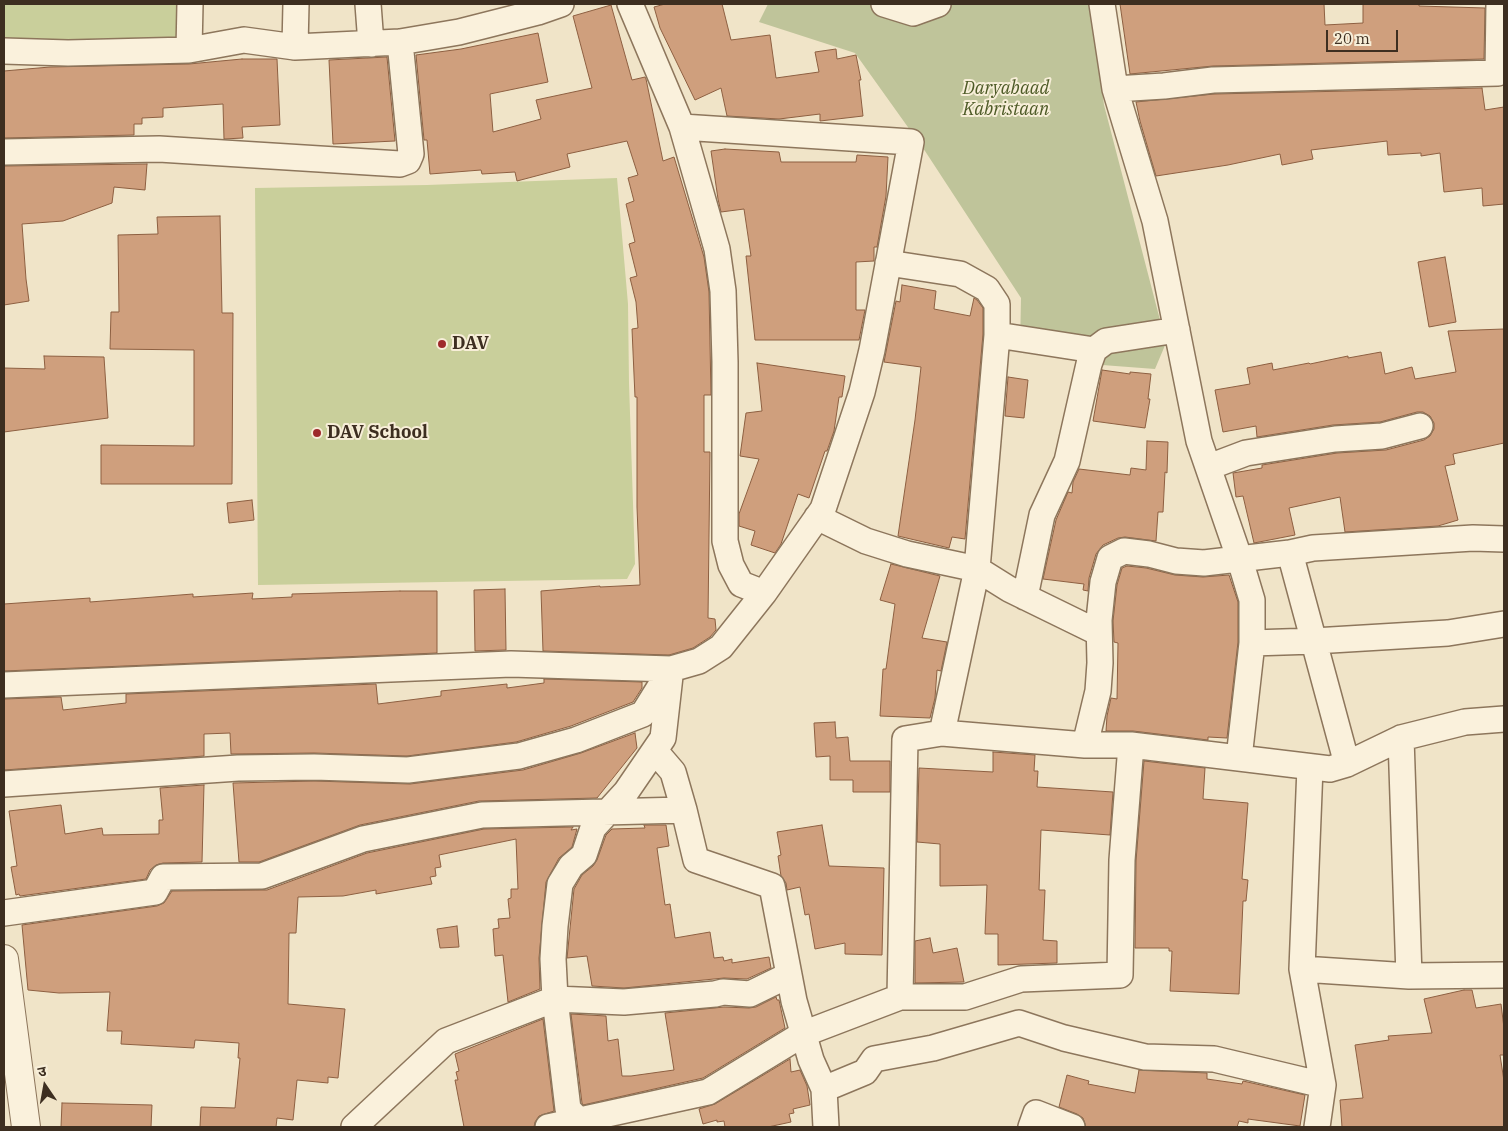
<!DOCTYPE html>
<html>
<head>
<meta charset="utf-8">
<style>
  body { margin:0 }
  #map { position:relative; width:1508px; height:1131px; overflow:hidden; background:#f0e4c8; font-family:"IBM Plex Serif","Noto Sans Devanagari",serif }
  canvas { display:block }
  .frame { position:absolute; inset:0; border:5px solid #3d2e20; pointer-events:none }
  .north { position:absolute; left:20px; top:1061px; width:50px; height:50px; -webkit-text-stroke:4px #f7eed8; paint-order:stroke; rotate:348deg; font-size:14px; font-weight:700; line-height:20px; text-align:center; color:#3d2e20 }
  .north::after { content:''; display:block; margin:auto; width:18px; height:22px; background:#3d2e20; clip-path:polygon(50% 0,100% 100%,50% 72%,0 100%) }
  .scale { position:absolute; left:1326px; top:30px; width:72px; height:22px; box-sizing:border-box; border:2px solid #3d2e20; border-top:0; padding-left:6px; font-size:15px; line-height:18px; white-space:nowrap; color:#3d2e20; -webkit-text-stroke:4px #f7eed8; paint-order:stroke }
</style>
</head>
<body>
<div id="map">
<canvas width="1508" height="1131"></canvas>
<div class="frame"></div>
<div class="north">उ</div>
<div class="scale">20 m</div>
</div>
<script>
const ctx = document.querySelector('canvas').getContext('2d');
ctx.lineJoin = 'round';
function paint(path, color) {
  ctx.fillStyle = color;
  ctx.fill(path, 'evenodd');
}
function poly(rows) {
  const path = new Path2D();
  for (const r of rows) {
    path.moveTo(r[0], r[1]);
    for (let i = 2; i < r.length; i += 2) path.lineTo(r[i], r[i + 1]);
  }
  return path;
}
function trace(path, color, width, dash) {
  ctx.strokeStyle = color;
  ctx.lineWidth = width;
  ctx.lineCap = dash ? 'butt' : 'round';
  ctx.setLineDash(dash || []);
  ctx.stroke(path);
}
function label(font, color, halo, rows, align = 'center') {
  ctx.font = font + ' "IBM Plex Serif",serif';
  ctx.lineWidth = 4;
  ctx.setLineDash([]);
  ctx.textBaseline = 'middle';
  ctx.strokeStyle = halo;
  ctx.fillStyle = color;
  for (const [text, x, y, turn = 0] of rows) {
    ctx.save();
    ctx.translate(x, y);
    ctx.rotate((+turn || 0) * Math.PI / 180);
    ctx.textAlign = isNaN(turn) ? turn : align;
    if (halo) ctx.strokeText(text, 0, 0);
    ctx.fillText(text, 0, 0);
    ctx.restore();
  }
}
paint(poly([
  [4,4,179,4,178,37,4,41],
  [617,178,628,304,629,383,635,564,627,579,258,585,255,188,427,185]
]), '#c9cf9b');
paint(poly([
  [768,4,1091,4,1104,105,1166,343,1155,369,1089,364,1020,348,1021,298,925,151,855,53,759,22]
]), '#bfc49a');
const building = poly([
  [665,4,722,4,731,40,770,35,776,78,819,72,815,52,836,49,837,59,856,55,861,80,859,80,863,116,820,121,820,114,779,119,727,116,721,88,695,100,660,28,654,7,665,4],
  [1120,4,1324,4,1325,25,1363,23,1363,4,1419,4,1419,6,1485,8,1484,59,1213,66,1130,74,1120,4],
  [611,5,632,80,645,77,646,79,663,161,674,157,704,257,709,292,711,395,704,395,704,452,710,452,708,618,715,619,716,630,710,637,693,648,669,655,543,651,541,591,600,586,600,587,640,585,637,507,637,397,635,397,632,329,638,328,636,302,630,278,637,276,629,244,635,242,626,204,634,201,628,178,638,175,627,141,567,154,570,167,517,181,515,172,482,174,481,170,430,174,427,140,424,140,416,55,461,49,538,33,548,82,490,94,493,132,541,119,536,100,592,88,573,16,611,5],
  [387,57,395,141,333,144,329,60,387,57],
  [242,59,277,59,280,125,242,127,243,138,224,139,223,104,163,108,163,117,142,118,142,124,134,124,134,135,4,138,4,71,50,67,189,64,242,59],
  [1482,88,1485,110,1504,107,1504,204,1483,206,1482,188,1444,192,1440,153,1421,156,1421,153,1388,155,1387,141,1311,150,1313,159,1282,165,1280,154,1228,165,1156,176,1140,121,1136,102,1214,94,1482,88],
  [725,149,779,152,781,162,856,162,857,155,888,157,886,196,877,247,874,247,874,261,856,262,856,310,865,310,859,340,755,340,746,256,751,256,744,209,721,212,718,199,711,151,725,149],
  [147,164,145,190,114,187,112,203,63,221,22,224,26,279,29,301,4,305,4,166,147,164],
  [220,216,222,313,233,313,232,484,101,484,101,445,194,446,194,350,110,349,111,312,119,312,118,235,158,234,157,217,220,216],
  [1445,257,1456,322,1429,327,1418,262,1445,257],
  [902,285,936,291,934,309,970,316,974,298,977,300,983,308,983,334,965,539,952,537,949,548,898,536,915,420,921,367,884,362,896,301,900,302,902,285],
  [1504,329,1504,443,1453,454,1455,464,1445,466,1458,520,1438,526,1345,532,1340,497,1289,508,1295,535,1254,543,1243,496,1236,497,1233,473,1262,468,1262,465,1337,453,1386,450,1424,440,1430,436,1434,429,1434,423,1430,416,1423,412,1417,412,1380,422,1333,425,1257,437,1256,426,1223,432,1215,390,1250,384,1247,368,1272,363,1273,370,1309,363,1310,364,1348,356,1348,358,1381,352,1385,374,1412,367,1415,379,1456,372,1448,331,1504,329],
  [44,356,104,357,108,418,4,432,4,368,45,369,44,356],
  [757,363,845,376,842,397,839,397,834,431,827,451,825,451,809,498,798,494,781,544,775,553,751,545,755,531,739,526,739,514,759,459,740,456,746,413,762,411,757,363],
  [1102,370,1130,374,1130,372,1151,374,1148,399,1150,399,1145,428,1093,421,1102,370],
  [1008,377,1028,380,1024,418,1005,416,1008,377],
  [1147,441,1168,442,1167,473,1165,472,1163,512,1158,512,1156,541,1125,537,1118,538,1103,545,1096,554,1089,578,1088,591,1083,590,1084,584,1043,579,1056,520,1068,492,1072,493,1073,482,1079,469,1130,475,1131,468,1146,470,1147,441],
  [252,500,254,520,229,523,227,503,252,500],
  [891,564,940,576,922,638,947,642,941,671,937,670,935,698,930,718,880,716,883,669,886,669,895,604,880,600,891,564],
  [1127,566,1146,568,1175,575,1203,577,1229,575,1238,602,1238,642,1227,738,1208,737,1208,740,1133,731,1106,731,1107,716,1111,698,1117,699,1118,643,1114,642,1113,621,1117,585,1122,568,1127,566],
  [505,589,506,650,475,651,474,590,505,589],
  [400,591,437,591,437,653,4,671,4,604,90,598,90,602,193,594,193,597,253,593,252,599,292,597,292,594,400,591],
  [544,679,642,682,642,688,633,702,571,726,516,742,407,756,314,753,231,754,230,733,204,734,204,756,4,770,4,699,61,697,63,710,126,703,126,694,376,684,378,704,441,696,441,691,507,684,507,688,544,683,544,679],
  [835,722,836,738,848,737,850,761,890,761,890,792,853,792,853,780,830,780,830,756,816,757,814,723,835,722],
  [635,733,637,748,597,798,479,801,360,825,259,862,239,862,233,783,314,781,410,784,523,770,581,753,635,733],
  [993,752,1035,755,1034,771,1038,771,1037,787,1113,792,1110,835,1041,830,1039,890,1045,890,1043,940,1057,941,1057,963,998,965,998,934,985,934,987,885,940,886,940,844,917,842,919,768,993,772,993,752],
  [1144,761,1205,768,1203,799,1248,803,1242,879,1248,880,1246,901,1243,901,1239,994,1170,991,1172,951,1169,951,1169,948,1135,948,1136,861,1144,761],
  [204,785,202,862,163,863,156,865,150,870,146,879,20,896,19,894,16,895,11,867,17,866,9,811,61,805,65,834,102,828,103,835,159,834,159,820,163,820,160,788,204,785],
  [644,825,666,825,669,846,657,848,665,905,670,904,675,938,710,932,714,958,723,957,724,961,732,959,732,963,769,957,771,968,747,979,724,978,624,988,592,986,587,956,567,958,574,889,582,875,593,866,597,860,606,835,612,829,645,828,644,825],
  [822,825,829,866,884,868,882,955,845,954,845,943,815,949,809,914,805,915,800,887,787,890,786,883,781,876,778,856,781,855,777,832,822,825],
  [573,827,571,830,577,829,572,847,559,858,546,882,539,958,540,989,508,1002,503,955,495,956,493,929,499,928,498,919,510,918,508,899,511,898,511,889,518,889,516,839,439,855,441,867,435,868,436,876,430,877,432,884,376,894,376,890,343,896,298,897,296,933,289,933,288,1004,345,1009,338,1078,328,1077,328,1083,297,1080,293,1120,277,1118,276,1127,200,1127,201,1107,235,1108,240,1058,238,1058,239,1043,195,1040,194,1048,121,1044,122,1031,107,1031,110,992,59,993,28,990,22,925,157,906,164,903,172,891,267,890,367,853,484,829,573,827],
  [457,926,459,947,440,948,437,929,457,926],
  [930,938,933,953,957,948,964,982,915,983,915,941,930,938],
  [1464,990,1472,990,1476,1008,1501,1004,1504,1028,1504,1055,1500,1055,1504,1081,1504,1127,1342,1127,1340,1100,1363,1098,1355,1045,1389,1040,1388,1036,1432,1033,1424,999,1464,990],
  [776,997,777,1000,779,1000,785,1028,703,1078,583,1105,582,1103,571,1014,606,1016,608,1041,618,1039,622,1076,631,1076,674,1070,665,1013,724,1007,749,1008,756,1007,776,997],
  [543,1019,554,1111,539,1116,535,1122,534,1127,464,1127,455,1080,458,1080,456,1072,459,1071,455,1054,543,1019],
  [790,1059,791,1072,800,1070,807,1086,810,1105,793,1109,794,1113,789,1114,791,1122,768,1127,725,1127,724,1121,717,1122,717,1120,703,1124,699,1109,715,1104,790,1059],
  [1139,1070,1207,1073,1207,1079,1242,1084,1243,1081,1305,1095,1300,1126,1248,1119,1248,1123,1239,1121,1237,1127,1086,1127,1083,1118,1077,1114,1059,1107,1067,1075,1089,1081,1088,1084,1135,1093,1139,1070],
  [62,1103,152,1105,151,1127,61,1127,62,1103]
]);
paint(building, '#cf9f7d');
trace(building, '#8d5f41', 1);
const minor = poly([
  [368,4,371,44],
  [630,4,682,127,717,249,723,291,725,362,725,541,731,565,741,584,764,593],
  [884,4,913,13,938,4],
  [1102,4,1115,89,1155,221,1199,441,1240,560,1252,600,1252,643,1239,758],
  [295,47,296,4],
  [189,50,190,4],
  [4,51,68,53,189,50,244,40,295,47,400,42,459,32,538,12,561,4],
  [1115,89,1164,86,1213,80,1498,73,1499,4],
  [4,152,159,149,400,164,408,161,411,154,400,42],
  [888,263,960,274,987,289,997,304,997,335,977,569,942,733],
  [997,335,1094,350],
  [1209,467,1246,453,1335,439,1382,436,1420,426],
  [817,517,866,541,907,554,977,569,1009,589,1099,633],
  [1290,553,1347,764],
  [1025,597,1042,515,1067,461,1089,364,1094,350,1106,341,1177,330],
  [1252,643,1314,641,1448,633,1504,624],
  [4,685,511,664,671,669,699,661,721,647,764,593,823,509,862,392,872,350,911,142,682,127],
  [1401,738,1409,976],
  [1085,745,1098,691,1100,663,1099,620,1103,582,1110,558,1124,551,1149,554,1176,561,1204,563,1290,553,1313,548,1473,538,1504,539],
  [655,751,673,772,684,810],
  [1310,767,1302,969,1323,1085,1317,1127],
  [4,784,238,768,314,767,408,770,519,756,576,740,643,714,671,669],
  [4,913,155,892,163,877,262,876,363,839,482,815,684,810,696,860,772,886,794,1001,811,1060,824,1089,826,1127],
  [1302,969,1409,976,1504,975],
  [900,997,965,997,1021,979,1120,975,1122,860,1131,745],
  [824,1089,865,1072,874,1059,933,1048,1019,1023,1064,1038,1145,1057,1214,1059,1323,1085],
  [354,1127,446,1041,555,999,624,1002,715,994,723,992,750,994,789,975],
  [548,1127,708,1092,803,1034,900,997,905,739,942,733,1085,745,1131,745,1330,769,1347,764,1401,738,1465,722,1504,719],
  [580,1127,579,1121,568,1109,555,999,553,959,555,926,560,884,571,866,584,855,593,828,626,792,663,738,670,676],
  [1031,1127,1036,1113,1072,1127]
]);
const tertiary = poly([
  [4,959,26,1127]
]);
trace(minor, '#8d765c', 28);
trace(tertiary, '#8d765c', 30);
trace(minor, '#faf1dc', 25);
trace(tertiary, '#faf1dc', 28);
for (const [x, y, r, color] of [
  [442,344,5,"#9e2a2b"],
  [317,433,5,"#9e2a2b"]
]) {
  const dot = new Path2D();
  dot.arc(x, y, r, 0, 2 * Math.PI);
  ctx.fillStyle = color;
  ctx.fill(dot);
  trace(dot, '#f7eed8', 2);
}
label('italic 18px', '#4d5a26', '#f7eed8', [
  ["Daryabaad",1006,89],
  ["Kabristaan",1006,110]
]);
label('bold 18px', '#3d2e20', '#f7eed8', [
  ["DAV",452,344],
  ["DAV School",327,433]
], 'left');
</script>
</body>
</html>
